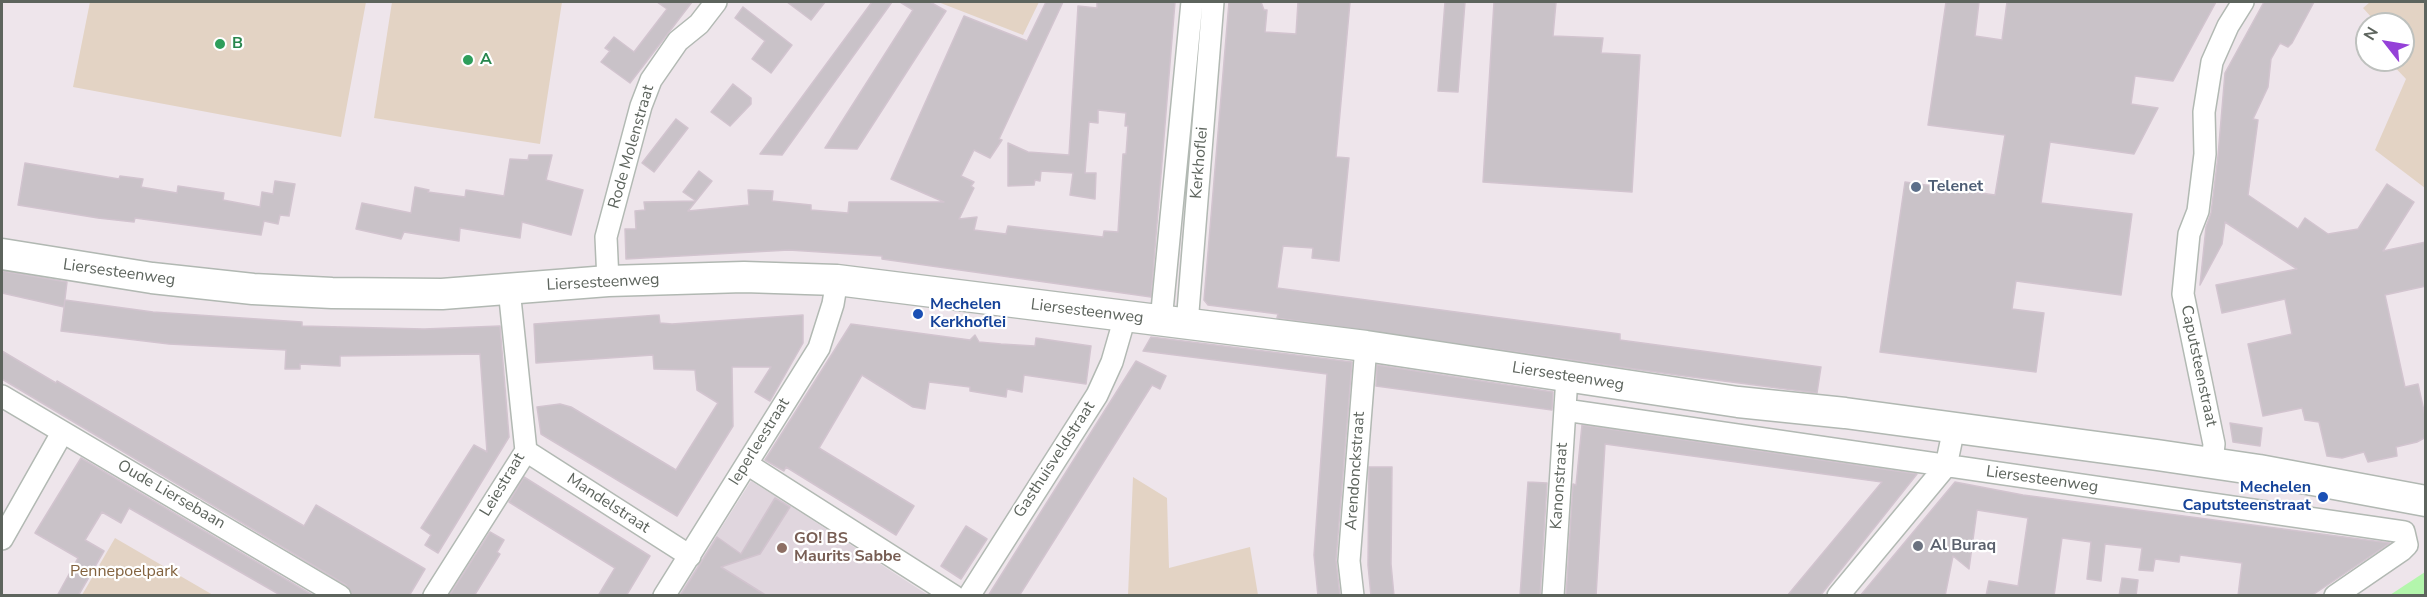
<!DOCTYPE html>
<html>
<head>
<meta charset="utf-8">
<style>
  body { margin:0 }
  #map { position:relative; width:2427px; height:597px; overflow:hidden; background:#eee5eb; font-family:"Nunito Sans",sans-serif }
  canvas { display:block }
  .frame { position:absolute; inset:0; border:3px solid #5d645d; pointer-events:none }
  .north { position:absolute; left:2355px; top:12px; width:60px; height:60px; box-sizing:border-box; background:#fff; border:2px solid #bec1be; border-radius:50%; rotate:301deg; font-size:16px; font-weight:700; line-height:24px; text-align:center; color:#5d645d }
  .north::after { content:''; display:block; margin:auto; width:21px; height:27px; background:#9541d8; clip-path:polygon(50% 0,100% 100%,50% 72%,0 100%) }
</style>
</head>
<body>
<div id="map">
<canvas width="2427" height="597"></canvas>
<div class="frame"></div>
<div class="north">N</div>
</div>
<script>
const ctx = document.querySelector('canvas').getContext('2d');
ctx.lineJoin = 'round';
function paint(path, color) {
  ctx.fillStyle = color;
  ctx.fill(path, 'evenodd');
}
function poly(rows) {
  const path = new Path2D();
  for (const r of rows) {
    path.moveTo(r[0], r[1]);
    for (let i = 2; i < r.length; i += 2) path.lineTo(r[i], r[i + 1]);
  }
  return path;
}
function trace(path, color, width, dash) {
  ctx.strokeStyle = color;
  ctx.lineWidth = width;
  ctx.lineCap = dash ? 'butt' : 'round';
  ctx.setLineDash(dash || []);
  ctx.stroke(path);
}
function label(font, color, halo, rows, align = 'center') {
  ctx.font = font + ' "Nunito Sans",sans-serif';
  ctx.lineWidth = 4.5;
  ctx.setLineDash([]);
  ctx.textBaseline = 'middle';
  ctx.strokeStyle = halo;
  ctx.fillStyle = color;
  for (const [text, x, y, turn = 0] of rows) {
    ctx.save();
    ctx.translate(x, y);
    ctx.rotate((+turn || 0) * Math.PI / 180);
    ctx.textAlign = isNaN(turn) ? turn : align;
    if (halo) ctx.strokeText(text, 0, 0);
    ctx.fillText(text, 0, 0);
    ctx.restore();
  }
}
paint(poly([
  [751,481,783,501,928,595,678,596]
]), '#e0d6de');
paint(poly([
  [90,2,366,2,341,137,73,87],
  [392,2,562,2,540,144,374,118],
  [938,2,1039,2,1023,35],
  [2370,2,2425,2,2425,188,2375,150,2406,79,2388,60,2403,60,2403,24,2370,24,2373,19,2363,8],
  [1133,477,1167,498,1169,568,1250,547,1258,595,1128,595],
  [115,538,213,595,82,595]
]), '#e3d3c4');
paint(poly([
  [2425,572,2425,595,2390,595]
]), '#b3f6ac');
const building = poly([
  [657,2,692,2,630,83,601,62,610,51,605,48,614,37,634,52,667,9,657,2],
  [787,2,825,2,811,20,787,2],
  [872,2,892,2,782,155,760,154,872,2],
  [900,2,930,2,946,11,857,149,825,148,913,10,900,2],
  [1046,2,1063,2,999,139,1002,140,990,158,974,150,961,176,974,182,971,186,974,188,959,219,977,217,974,230,1006,234,1008,226,1103,237,1104,231,1118,232,1123,154,1126,154,1128,126,1125,126,1126,113,1098,110,1098,123,1089,122,1085,173,1096,173,1095,199,1070,195,1073,173,1041,171,1040,181,1035,180,1034,185,1008,186,1008,143,1028,152,1069,155,1078,6,1097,8,1097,2,1175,2,1151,297,882,259,882,256,789,250,626,259,625,229,636,229,635,211,645,210,644,202,696,201,683,192,699,171,712,181,688,211,749,205,748,190,773,191,772,201,811,205,811,210,848,213,849,202,944,202,891,179,964,16,1027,41,1046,2],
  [1229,2,1261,2,1264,10,1267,10,1265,32,1296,34,1298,2,1350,2,1336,157,1349,158,1339,261,1312,258,1313,248,1283,246,1277,288,1620,334,1620,340,1821,367,1817,393,1677,375,1277,318,1278,314,1208,305,1204,300,1229,2],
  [1445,2,1465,2,1458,92,1438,91,1445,2],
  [1494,2,1556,2,1553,36,1603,38,1601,53,1640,55,1632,192,1483,182,1494,2],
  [1946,2,1979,2,1975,36,2002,40,2007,2,2216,2,2173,81,2135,76,2131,104,2158,108,2134,154,2050,142,2041,203,2132,214,2121,295,2016,281,2012,309,2044,313,2036,372,1880,352,1905,182,1995,195,2005,135,1928,125,1946,2],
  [2264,2,2314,2,2292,43,2288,47,2280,43,2271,59,2268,87,2253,119,2258,120,2248,195,2298,229,2305,218,2328,234,2358,229,2387,184,2414,202,2383,251,2426,242,2426,286,2385,295,2405,387,2418,384,2426,420,2426,437,2417,442,2396,447,2397,456,2368,462,2364,452,2342,458,2327,456,2319,422,2305,420,2302,408,2263,416,2248,344,2292,334,2285,299,2222,313,2216,285,2297,269,2225,222,2222,244,2200,285,2206,227,2211,213,2218,156,2225,73,2264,2],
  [743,7,792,45,771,73,752,59,765,41,735,18,743,7],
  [733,84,751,98,751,104,730,126,711,112,733,84],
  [676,119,688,128,654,172,642,163,676,119],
  [529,155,552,155,546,180,583,190,571,235,522,222,520,238,460,228,459,241,404,232,401,239,356,229,362,203,411,213,415,187,429,190,428,192,465,197,466,190,504,196,510,159,528,160,529,155],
  [25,163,119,179,120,176,143,179,141,187,177,193,178,186,224,193,223,200,260,207,262,192,273,194,275,181,295,184,289,216,280,215,278,224,264,221,261,235,135,218,134,222,98,218,18,205,25,163],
  [2,271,67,282,64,307,2,293,2,271],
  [65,300,153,312,302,322,302,326,424,329,500,326,509,437,438,553,425,545,431,535,421,528,474,445,487,452,480,354,340,356,340,366,300,364,300,369,285,369,286,350,169,344,61,331,65,300],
  [659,315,660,323,672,324,803,315,803,343,770,401,755,392,771,367,732,367,733,426,677,516,541,434,537,407,560,404,571,407,676,470,718,403,697,390,695,370,654,369,653,355,536,363,534,324,659,315],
  [851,324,970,340,975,335,979,342,1001,344,1035,346,1036,338,1091,346,1086,384,1024,375,1022,392,1007,389,1006,397,970,391,970,387,929,382,925,409,913,407,862,375,819,448,914,506,896,535,786,467,784,471,765,460,851,324],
  [1151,337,1352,362,1336,560,1340,596,1318,596,1314,555,1327,374,1143,351,1151,337],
  [2,351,56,383,57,381,304,526,316,505,425,569,409,596,353,596,346,585,2,379,2,351],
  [1136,361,1166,376,1160,389,1152,385,1019,596,988,596,1136,361],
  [1377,365,1553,392,1552,410,1376,386,1377,365],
  [2230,423,2262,428,2260,446,2233,442,2230,423],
  [1582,425,1917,474,1820,596,1787,596,1882,482,1605,444,1596,596,1566,596,1573,484,1576,485,1582,425],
  [81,458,314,596,282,596,129,508,121,523,102,512,85,540,104,551,78,596,57,596,78,558,35,533,81,458],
  [1369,467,1392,467,1391,564,1394,596,1371,596,1368,565,1369,467],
  [524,477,650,556,626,596,598,596,615,568,509,502,524,477],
  [1528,482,1547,483,1540,596,1520,596,1528,482],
  [1955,482,2023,495,2390,543,2311,596,2238,596,2242,563,2180,555,2179,562,2155,559,2153,571,2139,570,2142,548,2105,544,2101,581,2087,579,2091,542,2062,538,2054,596,1986,596,1989,581,2018,586,2028,518,1977,510,1969,569,1953,556,1945,596,1860,596,1955,482],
  [775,498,790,507,760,554,721,567,767,596,680,596,717,537,741,554,775,498],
  [966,526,987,539,961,579,941,566,966,526],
  [490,532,504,540,497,552,500,554,474,596,449,596,490,532],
  [2122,578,2138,580,2136,596,2119,596,2122,578]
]);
paint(building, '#c9c2c8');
trace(building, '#d2c4cf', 1.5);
const minor = poly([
  [608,281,606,237,641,106,651,80,678,41,699,24,716,2],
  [1161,321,1192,2],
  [1187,324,1213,2],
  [2,396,340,596],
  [1565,410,2404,532,2407,545,2402,550,2335,596],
  [526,451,690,556],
  [2212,463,2214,444,2183,294,2189,234,2198,211,2205,154,2204,112,2212,62,2228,26,2243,2],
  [747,464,954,596],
  [2,539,62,433],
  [434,596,526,451,509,289],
  [664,596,819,348,833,304,837,280],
  [969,596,1097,395,1112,362,1125,317],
  [1353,596,1349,561,1366,346],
  [1553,596,1567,377],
  [1838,596,1946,466,1954,428]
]);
const secondary = poly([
  [2,254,152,278,253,289,332,293,442,294,608,281,744,277,837,280,1366,346,1738,402,1845,413,2157,455,2259,470,2426,501]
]);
trace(minor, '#b2b9b3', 24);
trace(secondary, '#b1b8b2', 33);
trace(minor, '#fff', 21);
trace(secondary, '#fff', 30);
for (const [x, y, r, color] of [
  [220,44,6,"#2e9e5b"],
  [468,60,6,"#2e9e5b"],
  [1916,187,6,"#5c6f8a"],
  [918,314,6,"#1a4fb4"],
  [2323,497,6,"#1a4fb4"],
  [1918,546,6,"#6b7280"],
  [782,548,6,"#8d6e63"]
]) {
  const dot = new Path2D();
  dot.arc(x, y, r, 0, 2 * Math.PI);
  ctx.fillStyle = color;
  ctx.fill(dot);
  trace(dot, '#fff', 2);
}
label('bold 16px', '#27864d', '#fff', [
  ["B",232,44],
  ["A",480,60]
], 'left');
label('16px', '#5d645d', '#fff', [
  ["Rode Molenstraat",632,147,-74],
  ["Kerkhoflei",1200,163,-85],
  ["Liersesteenweg",119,273,8],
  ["Liersesteenweg",603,283,-3],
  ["Liersesteenweg",1087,312,7],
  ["Caputsteenstraat",2198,366,78],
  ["Liersesteenweg",1568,377,9],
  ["Ieperleestraat",760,442,-58],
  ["Gasthuisveldstraat",1055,460,-57],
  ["Arendonckstraat",1356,471,-86],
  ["Liersesteenweg",2042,480,8],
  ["Leiestraat",503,485,-59],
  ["Kanonstraat",1560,486,-86],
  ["Oude Liersebaan",171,495,30],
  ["Mandelstraat",608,504,33]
]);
label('bold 16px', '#4e5e75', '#fff', [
  ["Telenet",1928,187]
], 'left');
label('bold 16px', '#164399', '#fff', [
  ["Mechelen",930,305],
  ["Kerkhoflei",930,323],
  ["Mechelen",2311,488,"right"],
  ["Caputsteenstraat",2311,506,"right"]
], 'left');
label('bold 16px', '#785e54', '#fff', [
  ["GO! BS",794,539],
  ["Maurits Sabbe",794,557]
], 'left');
label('bold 16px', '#5b616d', '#fff', [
  ["Al Buraq",1930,546]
], 'left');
label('16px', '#82623e', '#fff', [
  ["Pennepoelpark",124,572]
]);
</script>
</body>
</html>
